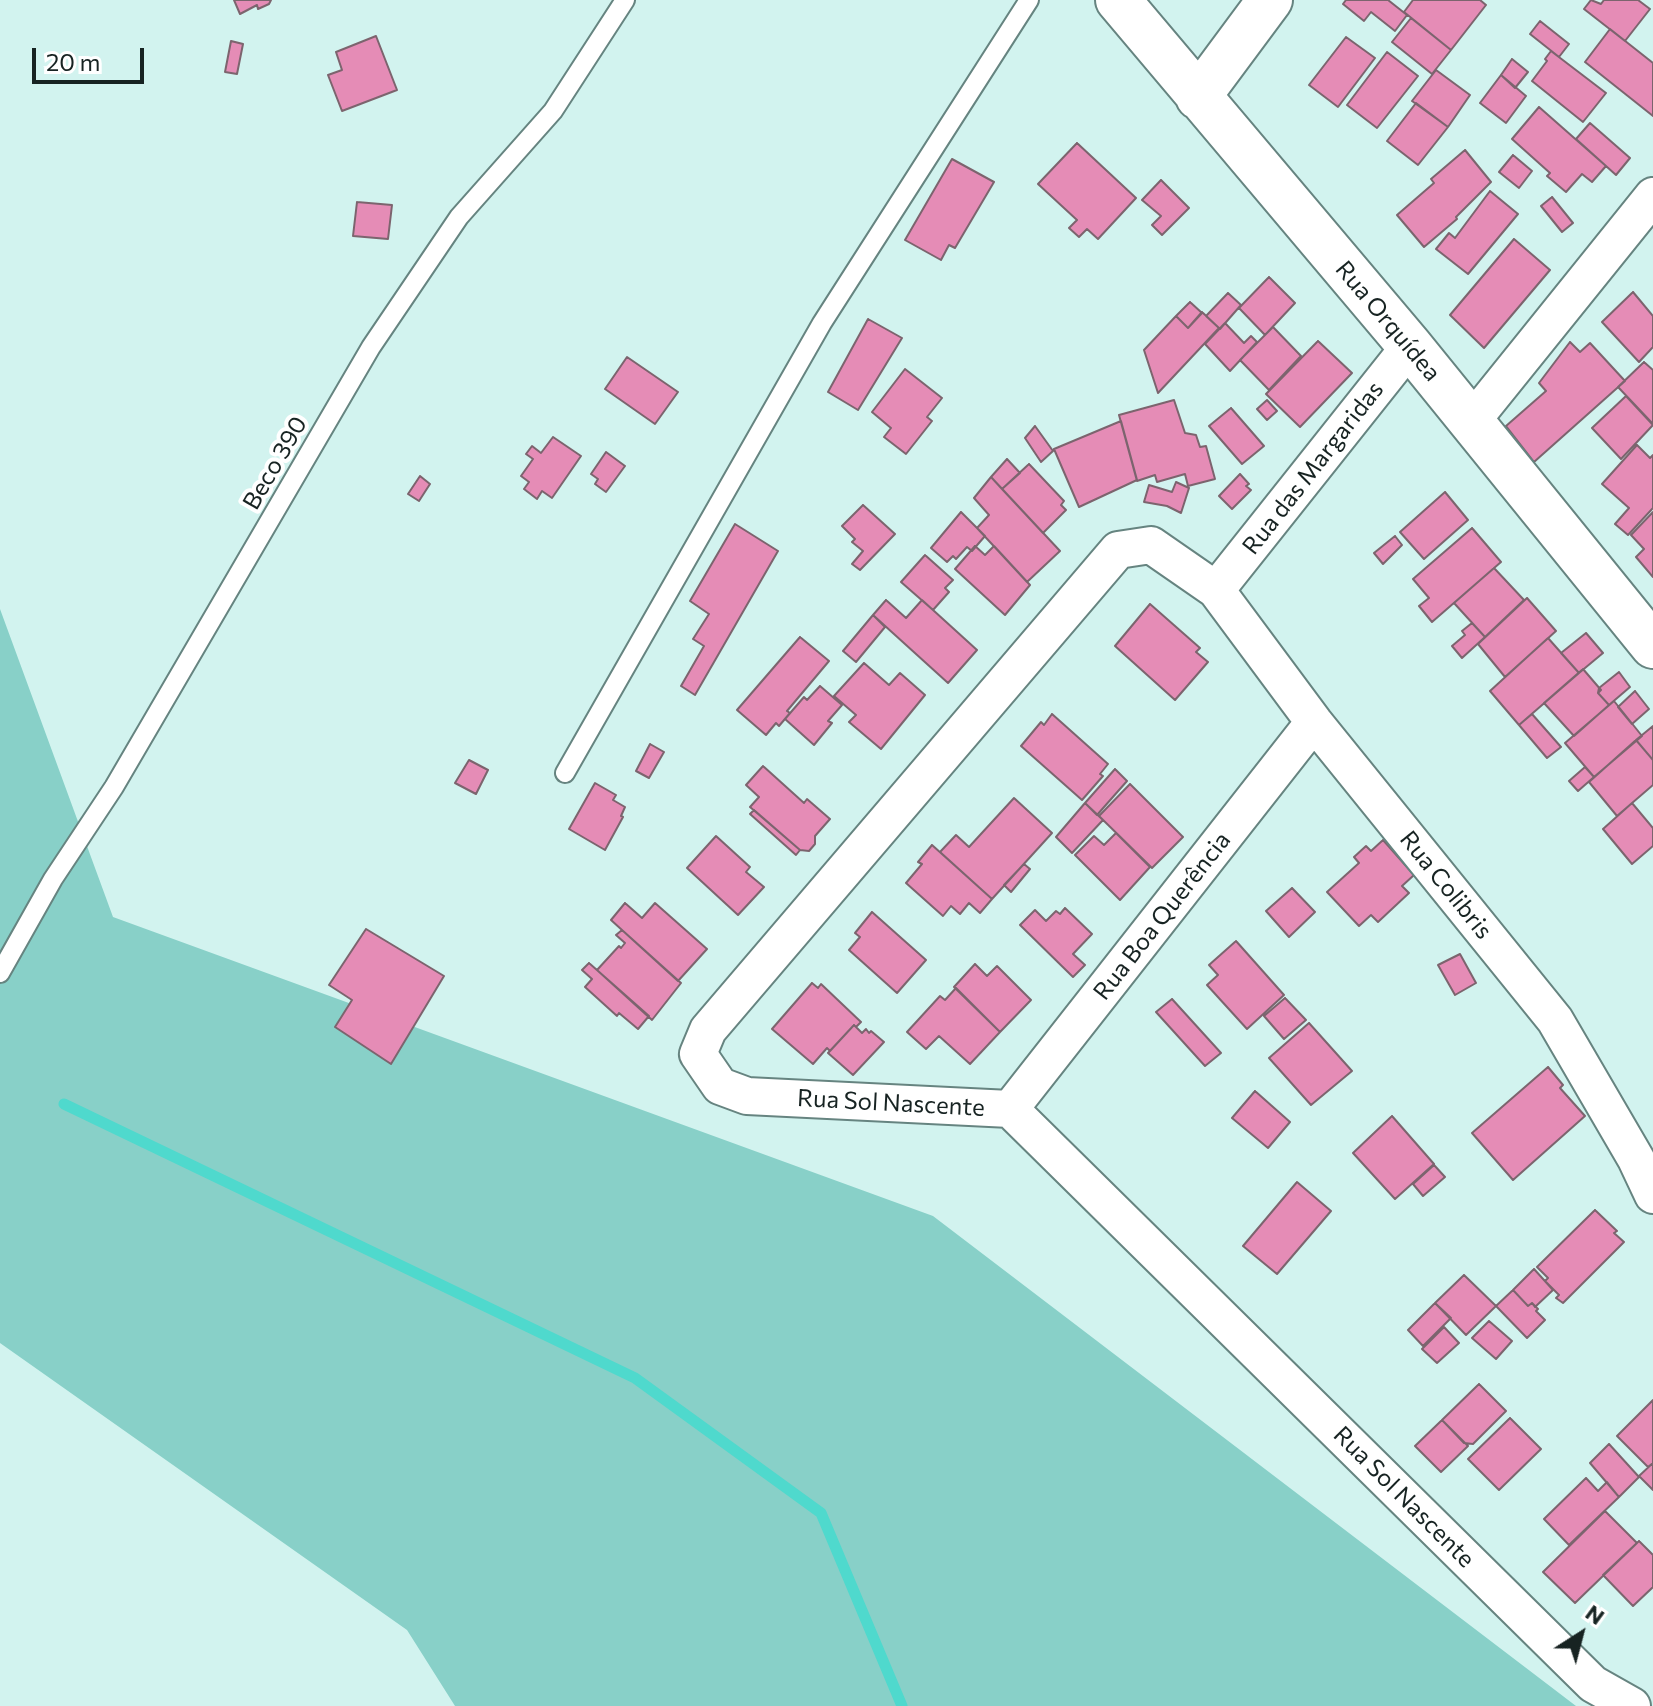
<!DOCTYPE html>
<html>
<head>
<meta charset="utf-8">
<style>
  body { margin:0 }
  #map { position:relative; width:1653px; height:1706px; overflow:hidden; background:#d2f3ef; font-family:Commissioner,sans-serif }
  canvas { display:block }
  .north { position:absolute; left:1541px; top:1594px; width:80px; height:80px; -webkit-text-stroke:6px #fff; paint-order:stroke; rotate:36deg; font-size:22px; font-weight:700; line-height:32px; text-align:center; color:#172322 }
  .north::after { content:''; display:block; margin:auto; width:28px; height:36px; background:#172322; clip-path:polygon(50% 0,100% 100%,50% 72%,0 100%) }
  .scale { position:absolute; left:32px; top:48px; width:112px; height:36px; box-sizing:border-box; border:4px solid #172322; border-top:0; padding-left:10px; font-size:24px; line-height:28px; white-space:nowrap; color:#172322; -webkit-text-stroke:6px #fff; paint-order:stroke }
</style>
</head>
<body>
<div id="map">
<canvas width="1653" height="1706"></canvas>
<div class="north">N</div>
<div class="scale">20 m</div>
</div>
<script>
const ctx = document.querySelector('canvas').getContext('2d');
ctx.lineJoin = 'round';
function paint(path, color) {
  ctx.fillStyle = color;
  ctx.fill(path, 'evenodd');
}
function poly(rows) {
  const path = new Path2D();
  for (const r of rows) {
    path.moveTo(r[0], r[1]);
    for (let i = 2; i < r.length; i += 2) path.lineTo(r[i], r[i + 1]);
  }
  return path;
}
function trace(path, color, width, dash) {
  ctx.strokeStyle = color;
  ctx.lineWidth = width;
  ctx.lineCap = dash ? 'butt' : 'round';
  ctx.setLineDash(dash || []);
  ctx.stroke(path);
}
function label(font, color, halo, rows, align = 'center') {
  ctx.font = font + ' Commissioner,sans-serif';
  ctx.lineWidth = 8;
  ctx.setLineDash([]);
  ctx.textBaseline = 'middle';
  ctx.strokeStyle = halo;
  ctx.fillStyle = color;
  for (const [text, x, y, turn = 0] of rows) {
    ctx.save();
    ctx.translate(x, y);
    ctx.rotate((+turn || 0) * Math.PI / 180);
    ctx.textAlign = isNaN(turn) ? turn : align;
    if (halo) ctx.strokeText(text, 0, 0);
    ctx.fillText(text, 0, 0);
    ctx.restore();
  }
}
paint(poly([
  [0,609,113,917,933,1216,1576,1706,455,1706,407,1630,0,1343]
]), '#88d0c8');
trace(poly([
  [64,1104,635,1378,821,1513,902,1706]
]), '#4fd9cd', 11);
const building = poly([
  [234,0,271,0,269,4,258,9,257,5,240,14,234,0],
  [1346,0,1388,0,1407,15,1395,31,1371,12,1364,21,1343,4,1346,0],
  [1413,0,1480,0,1486,5,1451,50,1404,12,1413,0],
  [1591,0,1601,4,1604,0,1638,0,1650,9,1625,41,1584,9,1591,0],
  [1411,18,1451,50,1432,74,1392,42,1411,18],
  [1540,21,1569,44,1559,57,1530,34,1540,21],
  [1610,29,1653,63,1653,116,1585,62,1610,29],
  [376,36,397,90,342,111,328,75,342,70,336,52,376,36],
  [1346,37,1375,58,1338,107,1309,85,1346,37],
  [231,41,243,44,237,74,225,72,231,41],
  [1551,51,1606,93,1583,122,1532,81,1547,61,1545,59,1551,51],
  [1387,52,1418,76,1377,128,1347,105,1387,52],
  [1512,59,1528,72,1515,88,1501,75,1512,59],
  [1436,70,1470,95,1448,127,1412,101,1436,70],
  [1501,75,1526,96,1506,123,1480,103,1501,75],
  [1416,103,1448,127,1418,165,1387,141,1416,103],
  [1539,107,1606,166,1592,182,1582,174,1566,192,1547,176,1550,173,1512,139,1539,107],
  [1590,123,1630,158,1616,175,1576,139,1590,123],
  [1077,143,1136,198,1098,239,1087,229,1079,237,1069,228,1077,220,1038,184,1077,143],
  [1465,150,1491,182,1456,217,1457,219,1424,247,1397,215,1434,183,1431,179,1465,150],
  [1513,155,1532,171,1519,188,1499,172,1513,155],
  [952,159,994,182,955,248,949,245,941,260,905,240,952,159],
  [1161,180,1189,208,1162,235,1152,225,1161,216,1142,200,1161,180],
  [1490,191,1518,214,1468,274,1436,249,1449,233,1455,238,1490,191],
  [1552,197,1573,223,1562,232,1541,206,1552,197],
  [357,202,392,205,388,239,353,236,357,202],
  [1514,239,1550,270,1484,348,1450,315,1514,239],
  [1269,277,1295,303,1265,335,1239,308,1269,277],
  [1633,292,1653,316,1653,347,1639,362,1602,322,1633,292],
  [1228,293,1241,305,1220,329,1206,316,1228,293],
  [1190,302,1202,313,1188,328,1176,316,1190,302],
  [1202,312,1219,328,1158,393,1144,350,1176,316,1188,328,1202,312],
  [868,319,902,338,858,410,828,392,868,319],
  [1225,323,1244,343,1251,336,1257,342,1230,371,1205,344,1225,323],
  [1273,327,1301,356,1269,390,1240,360,1273,327],
  [1318,341,1352,373,1300,427,1266,394,1318,341],
  [1570,342,1580,352,1590,343,1625,381,1534,462,1506,426,1546,391,1539,383,1570,342],
  [627,357,678,392,655,424,605,389,627,357],
  [1644,362,1653,370,1653,424,1618,387,1644,362],
  [905,369,942,398,927,417,932,421,906,454,884,437,891,428,872,412,905,369],
  [1626,396,1653,425,1621,459,1592,428,1626,396],
  [1174,400,1185,433,1196,435,1200,447,1206,446,1215,479,1188,486,1185,474,1157,482,1155,475,1137,481,1119,415,1174,400],
  [1267,400,1277,411,1267,420,1257,409,1267,400],
  [1231,408,1264,446,1242,464,1209,426,1231,408],
  [1121,421,1137,480,1079,507,1054,449,1121,421],
  [1035,426,1053,451,1041,462,1025,438,1035,426],
  [553,437,581,456,552,498,542,491,537,499,524,489,529,482,521,476,533,459,526,454,532,446,541,453,553,437],
  [1637,445,1650,458,1653,455,1653,508,1628,535,1615,524,1629,508,1602,484,1637,445],
  [606,452,625,466,606,492,595,484,598,479,591,474,606,452],
  [1007,459,1020,473,1002,489,991,477,1007,459],
  [1029,464,1064,501,1061,505,1066,510,1043,533,1002,489,1029,464],
  [1240,474,1249,484,1246,486,1251,490,1232,509,1219,496,1240,474],
  [420,476,430,484,419,501,408,494,420,476],
  [991,477,1060,551,1027,582,977,528,989,515,974,498,991,477],
  [1176,482,1189,488,1181,513,1167,506,1144,502,1149,485,1172,492,1176,482],
  [1445,492,1468,520,1424,559,1400,532,1445,492],
  [863,505,895,534,860,570,852,564,863,551,852,542,855,539,842,526,863,505],
  [961,512,985,536,972,551,967,547,956,559,953,556,947,562,931,548,961,512],
  [1653,512,1653,577,1636,557,1644,549,1631,535,1653,512],
  [735,524,778,551,695,695,681,686,704,646,693,639,709,614,690,601,735,524],
  [1472,528,1501,562,1432,622,1419,606,1429,598,1413,579,1472,528],
  [1395,536,1402,545,1383,564,1374,553,1395,536],
  [975,546,985,555,994,546,1030,585,1005,615,955,569,975,546],
  [925,555,953,580,945,588,949,592,933,610,901,582,925,555],
  [1494,568,1524,600,1485,637,1454,603,1494,568],
  [1527,598,1556,631,1505,677,1478,644,1527,598],
  [886,600,906,618,922,600,977,650,948,683,873,615,886,600],
  [1150,604,1200,648,1196,652,1208,662,1175,700,1115,646,1150,604],
  [873,615,885,627,856,662,843,651,873,615],
  [1472,623,1485,637,1462,658,1452,646,1465,635,1462,631,1472,623],
  [1586,633,1603,653,1579,673,1561,653,1586,633],
  [800,637,829,661,787,711,790,713,779,726,776,723,766,735,737,710,800,637],
  [1548,638,1579,673,1519,725,1490,691,1548,638],
  [864,663,889,685,900,673,925,695,881,749,849,722,856,715,834,696,864,663],
  [1583,669,1601,690,1598,693,1609,705,1574,736,1544,703,1583,669],
  [1619,672,1630,687,1609,705,1598,693,1599,688,1619,672],
  [820,686,842,705,828,721,832,723,814,745,785,719,804,697,807,700,820,686],
  [1635,691,1649,709,1632,724,1618,707,1635,691],
  [1614,701,1642,736,1594,777,1565,743,1614,701],
  [1052,714,1108,764,1100,774,1103,776,1082,800,1021,746,1041,722,1044,725,1052,714],
  [1532,714,1561,747,1547,758,1519,725,1532,714],
  [1653,726,1653,760,1636,740,1653,726],
  [1636,740,1653,760,1653,785,1617,816,1589,782,1636,740],
  [650,744,664,752,649,778,636,771,650,744],
  [469,760,488,770,476,794,455,783,469,760],
  [763,766,804,803,807,799,830,819,815,836,815,844,809,851,800,850,750,807,759,797,746,785,763,766],
  [1585,767,1594,777,1578,791,1569,781,1585,767],
  [1115,769,1127,781,1097,815,1085,803,1115,769],
  [595,783,616,795,613,800,625,807,621,816,623,817,605,850,569,829,595,783],
  [1130,784,1183,837,1152,868,1099,816,1130,784],
  [1014,798,1052,833,992,899,940,852,956,835,969,847,1014,798],
  [1085,803,1103,820,1072,853,1056,837,1085,803],
  [1632,803,1653,828,1653,846,1632,864,1603,829,1632,803],
  [754,810,800,850,796,855,750,814,754,810],
  [1116,833,1150,867,1120,900,1075,855,1094,836,1104,845,1116,833],
  [716,836,750,867,746,872,764,887,738,915,687,868,716,836],
  [1383,840,1414,875,1402,886,1409,893,1378,922,1371,915,1359,926,1327,892,1359,863,1354,857,1366,846,1371,851,1383,840],
  [932,845,992,899,980,913,969,903,960,914,951,906,943,916,906,883,922,864,918,862,932,845],
  [1024,864,1030,869,1011,892,1004,885,1024,864],
  [1292,888,1315,912,1289,937,1266,911,1292,888],
  [625,903,642,918,655,903,707,949,678,981,611,920,625,903],
  [1065,908,1092,934,1073,954,1085,965,1073,977,1020,925,1035,910,1046,921,1056,911,1060,914,1065,908],
  [872,912,926,960,897,993,849,950,860,937,855,933,872,912],
  [366,929,444,976,391,1064,335,1027,352,1000,329,985,366,929],
  [622,930,681,983,652,1020,597,970,619,946,621,948,625,943,616,935,622,930],
  [1236,941,1284,995,1247,1029,1207,985,1218,975,1209,965,1236,941],
  [1460,954,1476,983,1455,995,1438,965,1460,954],
  [589,963,649,1016,638,1029,619,1013,617,1016,585,987,592,979,582,970,589,963],
  [975,964,987,976,997,966,1031,1000,1000,1032,954,987,975,964],
  [812,983,818,988,821,984,861,1022,856,1027,854,1025,830,1051,827,1048,813,1064,772,1029,812,983],
  [956,988,1000,1032,970,1064,939,1036,926,1049,907,1032,940,996,945,1000,956,988],
  [1285,998,1306,1020,1284,1039,1264,1016,1285,998],
  [1172,999,1221,1053,1205,1066,1156,1012,1172,999],
  [1309,1023,1352,1071,1311,1105,1269,1058,1309,1023],
  [854,1025,862,1033,866,1029,869,1033,871,1031,884,1042,853,1075,828,1053,854,1025],
  [1548,1067,1563,1085,1560,1088,1585,1116,1513,1180,1472,1133,1548,1067],
  [1255,1091,1290,1122,1268,1148,1232,1118,1255,1091],
  [1392,1116,1434,1164,1395,1199,1353,1153,1392,1116],
  [1434,1165,1445,1177,1423,1196,1413,1184,1434,1165],
  [1297,1182,1331,1211,1277,1274,1243,1246,1297,1182],
  [1595,1210,1617,1231,1614,1233,1624,1242,1563,1303,1556,1298,1559,1295,1545,1281,1548,1278,1537,1267,1595,1210],
  [1534,1269,1553,1290,1535,1307,1532,1303,1528,1306,1513,1290,1534,1269],
  [1464,1275,1496,1306,1466,1335,1435,1303,1464,1275],
  [1513,1290,1528,1306,1532,1303,1538,1309,1536,1311,1545,1320,1527,1338,1496,1306,1513,1290],
  [1435,1303,1451,1318,1423,1346,1408,1330,1435,1303],
  [1489,1321,1512,1341,1496,1359,1472,1338,1489,1321],
  [1444,1327,1459,1343,1437,1363,1422,1349,1444,1327],
  [1479,1384,1506,1411,1473,1444,1464,1443,1442,1420,1479,1384],
  [1653,1400,1653,1463,1648,1467,1617,1436,1653,1400],
  [1510,1418,1541,1449,1499,1490,1468,1459,1510,1418],
  [1442,1420,1468,1446,1441,1472,1415,1446,1442,1420],
  [1609,1444,1639,1477,1619,1497,1590,1463,1609,1444],
  [1653,1463,1653,1490,1639,1476,1653,1463],
  [1586,1478,1598,1491,1607,1482,1619,1497,1569,1545,1544,1519,1586,1478],
  [1605,1511,1637,1543,1575,1603,1543,1572,1605,1511],
  [1639,1541,1653,1555,1653,1587,1633,1606,1603,1575,1639,1541]
]);
paint(building, '#e58cb6');
trace(building, '#7c646e', 2);
const lane = poly([
  [565,773,822,323,1029,0],
  [0,973,53,879,114,787,371,347,459,217,553,111,625,0]
]);
const street = poly([
  [1471,422,1653,196],
  [1216,590,1410,346],
  [1010,1109,1314,722],
  [1632,1706,1593,1684,1010,1109,747,1096,720,1086,698,1054,708,1030,1118,550,1151,545,1216,590,1314,722,1555,1020,1636,1159,1653,1195]
]);
const secondary = poly([
  [1118,0,1410,346,1653,646],
  [1198,97,1270,0]
]);
trace(lane, '#668480', 22);
trace(street, '#668480', 40);
trace(secondary, '#668480', 48);
trace(lane, '#fff', 18);
trace(street, '#fff', 36);
trace(secondary, '#fff', 44);
label('24px', '#172322', '#fff', [
  ["Rua Orquídea",1388,321,50],
  ["Beco 390",275,463,-60],
  ["Rua das Margaridas",1313,468,-52],
  ["Rua Colibris",1446,885,51],
  ["Rua Boa Querência",1162,916,-52],
  ["Rua Sol Nascente",891,1103,3],
  ["Rua Sol Nascente",1404,1497,45]
]);
</script>
</body>
</html>
